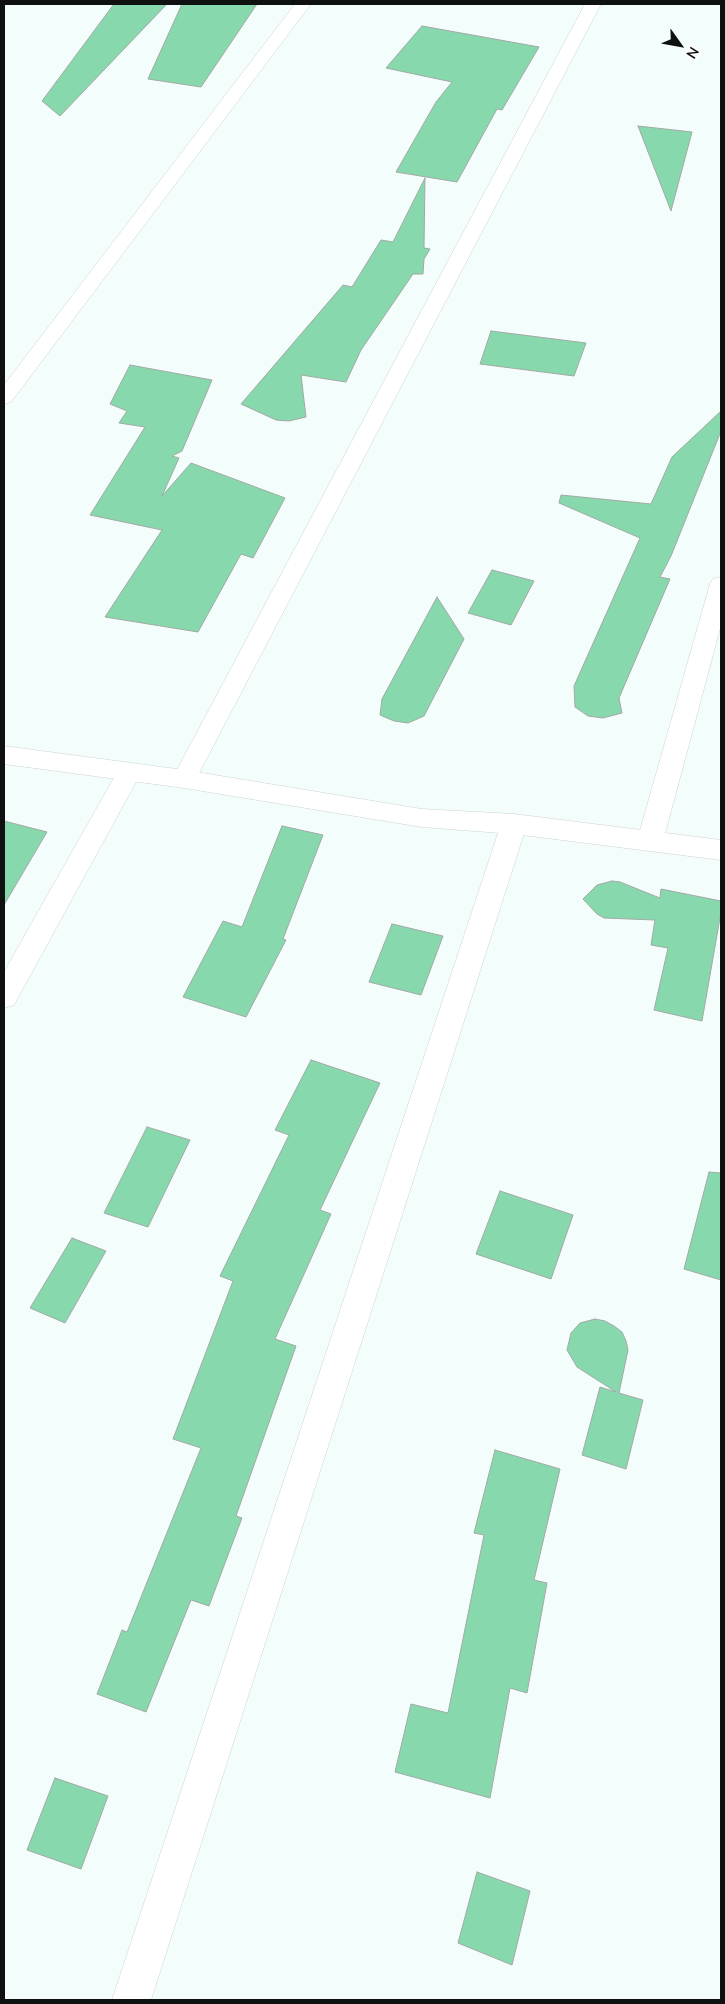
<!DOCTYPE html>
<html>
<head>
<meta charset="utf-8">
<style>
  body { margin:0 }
  #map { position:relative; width:725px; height:2004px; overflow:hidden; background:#f3fdfc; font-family:Mulish,sans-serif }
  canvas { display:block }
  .frame { position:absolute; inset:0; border:5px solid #0e1110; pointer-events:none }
  .north { position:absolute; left:655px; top:20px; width:50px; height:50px; -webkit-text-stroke:4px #fff; paint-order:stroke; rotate:122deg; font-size:14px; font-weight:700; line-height:20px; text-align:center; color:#0e1110 }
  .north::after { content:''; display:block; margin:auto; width:18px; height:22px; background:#0e1110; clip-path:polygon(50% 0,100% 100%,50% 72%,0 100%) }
</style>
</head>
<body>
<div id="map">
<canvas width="725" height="2004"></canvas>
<div class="frame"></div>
<div class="north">N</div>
</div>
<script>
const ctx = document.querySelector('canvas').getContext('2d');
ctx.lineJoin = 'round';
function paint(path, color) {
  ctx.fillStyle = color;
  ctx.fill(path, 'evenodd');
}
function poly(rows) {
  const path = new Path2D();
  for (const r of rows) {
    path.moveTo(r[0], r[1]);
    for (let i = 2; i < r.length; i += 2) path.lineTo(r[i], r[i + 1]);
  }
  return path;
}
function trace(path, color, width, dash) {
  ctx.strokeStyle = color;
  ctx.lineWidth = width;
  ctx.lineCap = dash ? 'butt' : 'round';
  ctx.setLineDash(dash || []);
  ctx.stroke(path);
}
const building = poly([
  [114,4,167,4,60,116,42,101,114,4],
  [182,4,257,4,201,87,148,79,182,4],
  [422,26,539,47,502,110,497,109,457,182,396,172,436,102,452,82,386,68,422,26],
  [638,126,692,132,671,211,638,126],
  [425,178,424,248,430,249,424,259,423,274,413,274,361,350,346,382,301,375,306,417,289,421,276,420,241,404,343,285,352,287,381,240,393,242,425,178],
  [491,331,586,343,574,376,480,364,491,331],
  [130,365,212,380,182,451,172,456,179,458,162,496,191,463,285,498,253,558,241,554,198,632,105,617,162,530,90,515,145,427,119,423,127,411,110,404,130,365],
  [721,411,721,431,671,556,660,577,670,579,619,698,622,713,603,718,588,716,575,707,574,686,640,538,559,503,561,495,651,504,672,457,721,411],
  [492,570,534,581,511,625,468,613,492,570],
  [437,597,464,639,424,716,408,723,394,721,380,715,382,699,437,597],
  [4,821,47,832,4,905,4,821],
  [282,826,323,835,283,939,286,940,246,1017,183,997,223,921,242,927,282,826],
  [612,881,620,882,660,898,661,889,721,901,721,912,702,1021,654,1010,668,948,651,945,655,920,604,918,597,914,583,899,597,885,612,881],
  [392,924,443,936,421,995,369,982,392,924],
  [311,1060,380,1083,320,1210,331,1214,275,1339,296,1346,236,1516,242,1518,222,1571,209,1606,191,1600,146,1712,97,1694,122,1630,127,1632,201,1448,173,1439,233,1281,220,1276,289,1135,275,1130,311,1060],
  [147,1127,190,1140,148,1227,104,1213,147,1127],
  [709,1172,721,1173,721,1280,684,1269,709,1172],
  [500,1191,573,1215,551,1279,476,1254,500,1191],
  [72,1238,106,1251,65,1323,30,1308,72,1238],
  [595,1319,605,1321,614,1326,622,1332,626,1341,628,1350,619,1393,643,1400,626,1469,582,1455,600,1387,616,1392,577,1367,567,1350,571,1333,580,1323,595,1319],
  [495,1450,560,1469,534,1580,547,1583,527,1693,510,1688,490,1798,395,1772,411,1704,448,1713,484,1535,474,1533,495,1450],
  [55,1778,108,1796,81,1869,27,1850,55,1778],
  [477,1872,530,1891,512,1965,458,1943,477,1872]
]);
paint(building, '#87d8ac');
trace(building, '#a2a9a5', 1);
const street = poly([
  [295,4,311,4,11,402,4,404,4,385,295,4],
  [585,4,601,4,196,779,193,785,184,788,175,785,172,779,585,4],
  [721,577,721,625,663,841,659,848,650,851,641,848,637,841,710,584,713,579,721,577],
  [129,764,138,767,141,773,14,1005,4,1008,4,972,120,767,129,764],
  [514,814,523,817,527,824,151,2000,112,2000,501,824,505,817,514,814]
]);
const secondary = poly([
  [4,746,184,770,422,809,514,814,721,840,721,860,514,834,422,827,184,788,4,764,4,746]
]);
trace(street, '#cad3d2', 1);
trace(secondary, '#cad3d2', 1);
paint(street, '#fff');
paint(secondary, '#fff');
</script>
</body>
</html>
